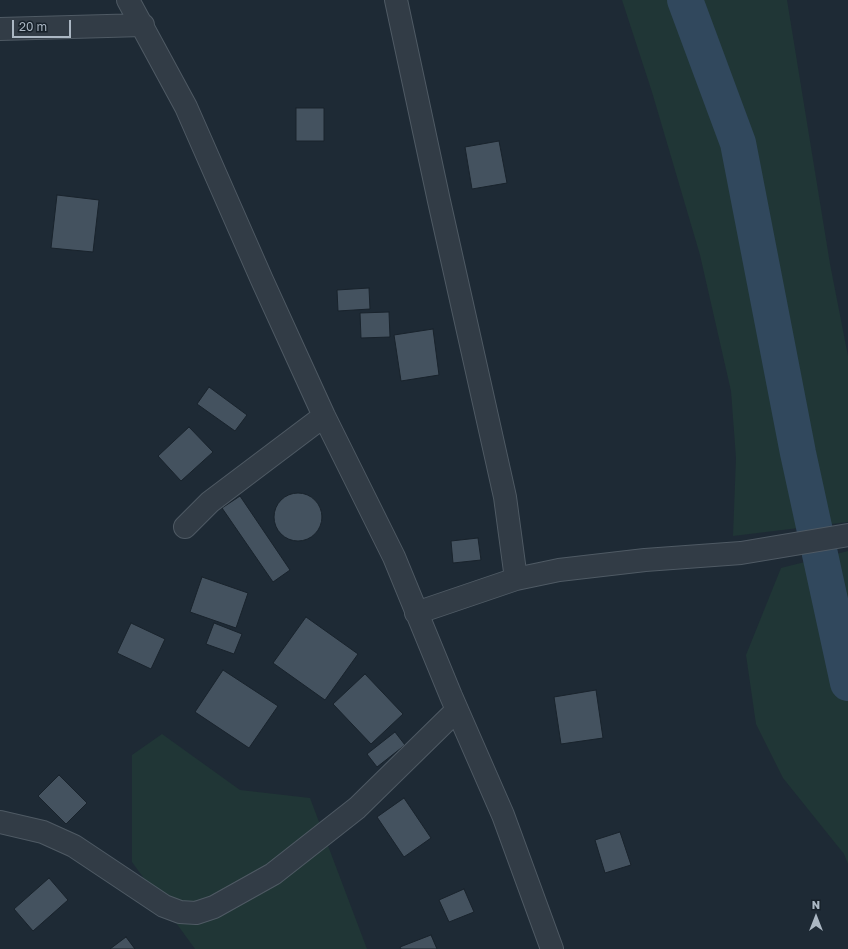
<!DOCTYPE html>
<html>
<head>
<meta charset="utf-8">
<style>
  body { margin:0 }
  #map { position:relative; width:848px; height:949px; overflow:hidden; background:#1e2a35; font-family:"Golos Text",sans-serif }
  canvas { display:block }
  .north { position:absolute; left:796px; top:897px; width:40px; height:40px; -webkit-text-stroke:3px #17212a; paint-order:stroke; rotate:0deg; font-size:11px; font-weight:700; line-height:16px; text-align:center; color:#abb7c3 }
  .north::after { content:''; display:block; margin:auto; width:14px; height:18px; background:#abb7c3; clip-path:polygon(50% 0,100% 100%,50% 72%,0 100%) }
  .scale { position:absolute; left:12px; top:20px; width:59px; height:18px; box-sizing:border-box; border:2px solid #abb7c3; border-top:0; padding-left:5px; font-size:12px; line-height:14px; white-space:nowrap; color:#abb7c3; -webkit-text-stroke:3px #17212a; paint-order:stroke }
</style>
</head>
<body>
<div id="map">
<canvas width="848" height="949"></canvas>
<div class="north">N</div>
<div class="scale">20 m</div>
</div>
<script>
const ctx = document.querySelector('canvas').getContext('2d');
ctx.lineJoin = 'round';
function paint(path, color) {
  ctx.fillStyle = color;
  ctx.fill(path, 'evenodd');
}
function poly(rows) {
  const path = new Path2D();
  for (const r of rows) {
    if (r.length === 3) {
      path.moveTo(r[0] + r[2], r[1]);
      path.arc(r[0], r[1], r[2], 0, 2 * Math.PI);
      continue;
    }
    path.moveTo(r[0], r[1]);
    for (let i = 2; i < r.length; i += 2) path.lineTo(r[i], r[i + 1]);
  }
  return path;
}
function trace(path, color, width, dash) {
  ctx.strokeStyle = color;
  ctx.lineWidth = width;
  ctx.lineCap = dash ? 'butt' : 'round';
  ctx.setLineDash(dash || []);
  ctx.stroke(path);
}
paint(poly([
  [622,0,787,0,830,264,848,356,848,522,733,536,736,458,731,391,700,255,652,92],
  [848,551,848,864,844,854,783,778,756,724,746,655,781,568],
  [162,734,240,790,310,798,367,949,195,949,132,862,132,755]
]), '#203636');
trace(poly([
  [685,0,738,143,798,453,848,683]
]), '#31485d', 36);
const building = poly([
  [296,108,324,108,324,141,296,141,296,108],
  [499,141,507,183,472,189,465,147,499,141],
  [57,195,99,200,93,252,51,248,57,195],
  [369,288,370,309,338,311,337,290,369,288],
  [389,312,390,337,361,338,360,313,389,312],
  [433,329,439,375,401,381,394,335,433,329],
  [209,387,247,415,235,431,197,404,209,387],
  [189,427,213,452,181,481,158,456,189,427],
  [298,517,24],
  [240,496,290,570,273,582,222,508,240,496],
  [478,538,481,560,453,563,451,541,478,538],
  [202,577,248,593,236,628,190,612,202,577],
  [306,617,358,654,325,700,273,663,306,617],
  [131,623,165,639,151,669,117,653,131,623],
  [214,623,242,634,234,654,206,644,214,623],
  [223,670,278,706,249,748,195,712,223,670],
  [365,674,403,714,371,744,333,704,365,674],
  [596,690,603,738,561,744,554,697,596,690],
  [395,732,405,745,377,767,367,754,395,732],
  [59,775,87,803,66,824,38,796,59,775],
  [404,798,431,838,404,857,377,817,404,798],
  [620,832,631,865,605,873,595,840,620,832],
  [49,878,68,900,33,931,14,909,49,878],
  [464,889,474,912,449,922,439,900,464,889],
  [431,935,437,949,401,949,400,947,431,935],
  [126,937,135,949,110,949,126,937]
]);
paint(building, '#44525f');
trace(building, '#19232c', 1);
const minor = poly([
  [128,0,186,107,262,280,324,416,394,557,451,696,503,815,552,949],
  [396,0,439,201,505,497,516,579],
  [0,29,143,25],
  [185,527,210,502,324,416],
  [416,613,516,579,559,570,645,560,741,553,848,535],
  [0,822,43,832,74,846,164,906,180,912,196,913,214,907,273,874,357,808,457,710]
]);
trace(minor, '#4f5a64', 24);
trace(minor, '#323c46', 22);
</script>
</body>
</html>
